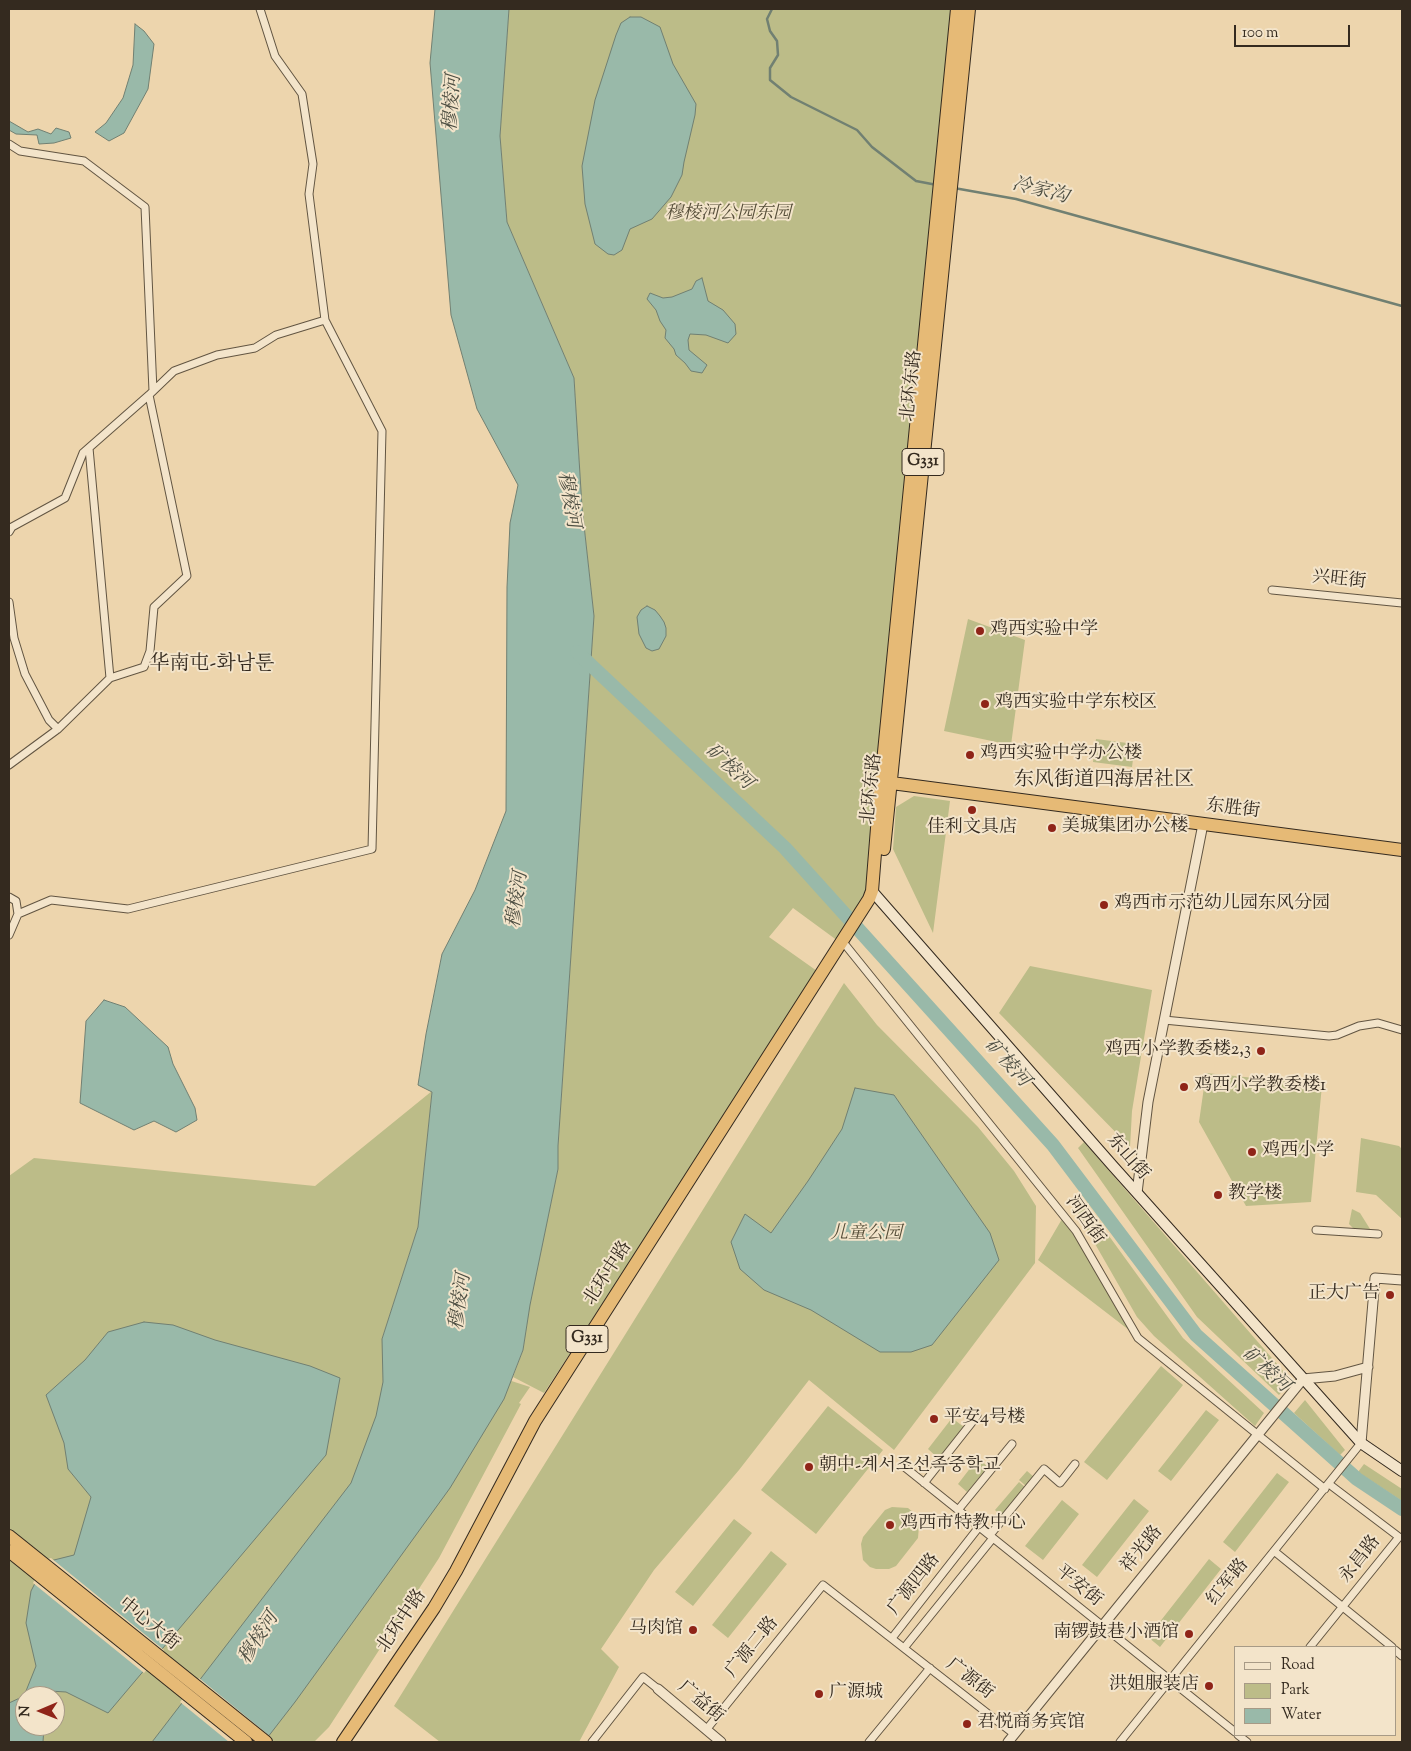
<!DOCTYPE html>
<html>
<head>
<meta charset="utf-8">
<style>
  body { margin:0 }
  #map { position:relative; width:1411px; height:1751px; overflow:hidden; background:#edd5ad; font-family:"Sorts Mill Goudy",serif }
  canvas { display:block }
  .frame { position:absolute; inset:0; border:10px solid #342a1f; pointer-events:none }
  .legend { position:absolute; left:1234px; top:1646px; width:162px; height:90px; box-sizing:border-box; background:#f3e4ca; border:1px solid #a79a86; margin:0; padding:6px 9px; list-style:none; font-size:15px; color:#342a1f }
  .legend li { display:flex; align-items:center; gap:10px; height:25px }
  .legend b { width:25px; border:1px solid #a79a86 }
  .north { position:absolute; left:15px; top:1686px; width:50px; height:50px; box-sizing:border-box; background:#f3e4ca; border:1px solid #a79a86; border-radius:50%; rotate:269deg; font-size:14px; font-weight:700; line-height:20px; text-align:center; color:#342a1f }
  .north::after { content:''; display:block; margin:auto; width:18px; height:22px; background:#8f2418; clip-path:polygon(50% 0,100% 100%,50% 72%,0 100%) }
  .scale { position:absolute; left:1234px; top:25px; width:116px; height:22px; box-sizing:border-box; border:2px solid #342a1f; border-top:0; padding-left:6px; font-size:15px; line-height:18px; white-space:nowrap; color:#342a1f; -webkit-text-stroke:4px #f3e4ca; paint-order:stroke }
</style>
</head>
<body>
<div id="map">
<canvas width="1411" height="1751"></canvas>
<div class="frame"></div>
<ul class="legend">
<li><b style="height:6px;background:#f3e4ca"></b>Road</li>
<li><b style="height:14px;background:#bcbc88"></b>Park</li>
<li><b style="height:14px;background:#99b9a9"></b>Water</li>
</ul>
<div class="north">N</div>
<div class="scale">100 m</div>
</div>
<script>
const ctx = document.querySelector('canvas').getContext('2d');
ctx.lineJoin = 'round';
function paint(path, color) {
  ctx.fillStyle = color;
  ctx.fill(path, 'evenodd');
}
function poly(rows) {
  const path = new Path2D();
  for (const r of rows) {
    path.moveTo(r[0], r[1]);
    for (let i = 2; i < r.length; i += 2) path.lineTo(r[i], r[i + 1]);
  }
  return path;
}
function trace(path, color, width, dash) {
  ctx.strokeStyle = color;
  ctx.lineWidth = width;
  ctx.lineCap = dash ? 'butt' : 'round';
  ctx.setLineDash(dash || []);
  ctx.stroke(path);
}
function label(font, color, halo, rows, align = 'center') {
  ctx.font = font + ' "Sorts Mill Goudy","Noto Serif SC","Noto Serif KR",serif';
  ctx.lineWidth = 4;
  ctx.setLineDash([]);
  ctx.textBaseline = 'middle';
  ctx.strokeStyle = halo;
  ctx.fillStyle = color;
  for (const [text, x, y, turn = 0] of rows) {
    ctx.save();
    ctx.translate(x, y);
    ctx.rotate((+turn || 0) * Math.PI / 180);
    ctx.textAlign = isNaN(turn) ? turn : align;
    if (halo) ctx.strokeText(text, 0, 0);
    ctx.fillText(text, 0, 0);
    ctx.restore();
  }
}
paint(poly([
  [509,9,955,9,869,891,838,941,793,908,769,937,817,971,817,976,544,1393,513,1377,523,1350,530,1302,558,1169,558,1146,594,616,582,507,574,378,507,222,500,136],
  [968,619,1025,640,1011,745,944,731],
  [1096,739,1135,744,1132,767,1093,762],
  [914,796,950,801,933,933,893,849,896,807],
  [1030,966,1152,990,1132,1111,1130,1147,999,1013],
  [844,983,877,1025,978,1127,1014,1171,1036,1206,1035,1263,894,1450,809,1380,739,1470,654,1570,601,1649,619,1667,579,1742,440,1742,394,1706],
  [1206,1073,1322,1085,1311,1202,1246,1206,1199,1122],
  [432,1091,418,1227,382,1339,530,1387,519,1403,521,1404,439,1558,329,1727,314,1742,9,1742,9,1176,34,1158,315,1186],
  [25,1696,55,1696,55,1726,25,1726],
  [1361,1138,1399,1146,1402,1149,1402,1219,1376,1195,1356,1192],
  [1084,1142,1291,1380,1279,1395,1197,1317,1078,1148],
  [1080,1196,1183,1338,1264,1413,1255,1426,1154,1336,1137,1317,1071,1202],
  [1352,1209,1360,1213,1370,1229,1355,1230,1349,1224],
  [1062,1219,1075,1234,1129,1330,1038,1260],
  [1161,1366,1183,1385,1107,1480,1084,1462],
  [1305,1400,1345,1450,1340,1455,1294,1413],
  [828,1406,883,1450,816,1534,761,1490],
  [1206,1410,1219,1420,1171,1481,1158,1471],
  [952,1418,964,1427,939,1459,928,1449],
  [978,1458,988,1467,967,1492,958,1484],
  [1364,1464,1402,1489,1402,1501,1358,1472],
  [1027,1471,1034,1477,1026,1486,1019,1480],
  [1277,1473,1289,1482,1235,1552,1223,1542],
  [1019,1482,1025,1487,1001,1516,995,1510],
  [1134,1499,1149,1511,1097,1577,1082,1565],
  [1062,1500,1079,1514,1043,1560,1025,1546],
  [892,1507,908,1508,914,1513,919,1526,918,1538,896,1566,889,1569,876,1569,870,1567,863,1560,861,1544,863,1537,885,1510],
  [734,1519,752,1533,693,1606,675,1592],
  [771,1551,787,1564,728,1638,712,1625],
  [1209,1559,1221,1569,1160,1647,1148,1637]
]), '#bcbc88');
const water = poly([
  [435,9,509,9,500,136,507,222,574,378,582,507,594,616,558,1146,558,1169,530,1305,523,1350,504,1399,450,1488,295,1702,264,1742,152,1742,351,1483,376,1416,383,1382,382,1339,418,1227,432,1092,418,1085,426,1034,442,954,475,890,506,811,507,587,510,523,518,485,477,409,451,315,430,63,435,9],
  [630,17,641,17,660,27,673,64,696,104,695,115,684,162,682,175,671,197,652,219,630,229,622,250,614,255,608,254,595,244,585,204,582,166,595,100,616,35,621,23,630,17],
  [135,24,144,31,154,44,148,89,124,133,109,141,95,132,106,123,123,98,133,65,135,24],
  [9,121,28,132,38,129,51,134,56,128,69,132,71,138,54,143,39,144,37,135,16,134,9,130,9,121],
  [702,278,708,301,723,310,735,324,736,334,728,343,706,335,690,334,688,340,689,350,707,365,702,373,691,371,685,363,676,355,674,349,665,338,666,330,660,321,656,310,647,299,650,293,663,298,672,297,692,289,696,281,702,278],
  [647,606,655,610,660,616,664,622,666,628,666,636,659,649,652,651,646,648,639,634,637,617,641,610,647,606],
  [104,1000,125,1007,168,1047,173,1064,195,1108,197,1120,176,1132,154,1121,134,1130,80,1103,86,1021,104,1000],
  [855,1088,894,1095,990,1233,999,1260,932,1345,911,1352,880,1352,811,1310,764,1290,740,1269,731,1242,745,1214,771,1233,808,1181,842,1129,855,1088],
  [144,1322,173,1325,215,1340,310,1366,340,1378,326,1455,108,1713,66,1692,50,1691,49,1696,25,1696,25,1726,44,1726,43,1742,9,1742,9,1703,24,1696,36,1666,26,1623,31,1591,46,1562,74,1555,91,1497,68,1469,64,1443,46,1395,85,1360,108,1332,144,1322]
]);
paint(water, '#99b9a9');
trace(water, '#718072', 1);
paint(poly([
  [51,1558,164,1650,144,1673,33,1583,44,1560],
  [199,1678,271,1737,267,1742,229,1742,180,1702]
]), '#edd5ad');
trace(poly([
  [772,9,767,19,770,31,777,41,778,55,770,68,770,80,791,97,857,130,872,147,916,181,937,185],
  [954,188,1016,199,1402,306]
]), '#718072', 2.5);
trace(poly([
  [577,652,785,848,1053,1145,1196,1335,1357,1479,1402,1509]
]), '#99b9a9', 14);
const minor = poly([
  [9,144,20,151,84,161,145,207,153,391],
  [89,448,110,678],
  [9,532,12,527,65,498,83,453,149,395],
  [1272,590,1402,603],
  [9,602,14,638,25,674,49,720,58,729],
  [9,765,58,729,110,678,144,667,150,651,154,607,187,576,149,395,174,371,217,355,255,348,276,335,325,320,309,194,313,164,302,94,275,56,260,9],
  [9,897,16,901,18,914,9,935],
  [18,914,51,900,128,909,372,849,382,431,325,320],
  [843,942,1076,1231,1138,1338,1325,1489],
  [1164,1020,1329,1036,1337,1035,1359,1026,1378,1023,1402,1030],
  [1316,1230,1378,1234],
  [902,1465,1235,1732],
  [924,1483,977,1416],
  [958,1510,1012,1444],
  [990,1535,1044,1469,1060,1483,1075,1464],
  [1274,1551,1392,1647],
  [892,1638,979,1527],
  [1310,1647,1399,1537,1329,1484],
  [904,1648,993,1538],
  [1395,1650,1402,1656],
  [706,1730,823,1585,1014,1734],
  [1238,1735,1247,1742],
  [592,1742,643,1677,658,1689],
  [869,1742,930,1668],
  [1120,1742,1361,1443]
]);
const tertiary = poly([
  [1137,1193,1148,1102,1203,824],
  [1361,1443,1375,1278,1402,1280],
  [658,1689,721,1742],
  [1008,1742,1303,1379,1335,1376,1368,1367]
]);
const secondary = poly([
  [872,891,1112,1165,1361,1443,1402,1471]
]);
const trunk = poly([
  [884,782,1402,850],
  [884,849,969,9],
  [9,1536,266,1742],
  [9,1551,246,1742],
  [343,1742,434,1608,456,1571,535,1421,869,899,872,891,879,803,957,9]
]);
trace(minor, '#625542', 9);
trace(tertiary, '#625542', 11);
trace(secondary, '#342a1f', 12);
trace(trunk, '#342a1f', 14);
trace(minor, '#f3e4ca', 7);
trace(tertiary, '#f3e4ca', 9);
trace(secondary, '#f3e4ca', 10);
trace(trunk, '#e6ba76', 12);
for (const [x, y, r, color] of [
  [980,631,5,"#8f2418"],
  [985,704,5,"#8f2418"],
  [970,755,5,"#8f2418"],
  [972,810,5,"#8f2418"],
  [1052,828,5,"#8f2418"],
  [1104,905,5,"#8f2418"],
  [1261,1051,5,"#8f2418"],
  [1184,1087,5,"#8f2418"],
  [1252,1152,5,"#8f2418"],
  [1218,1195,5,"#8f2418"],
  [1390,1295,5,"#8f2418"],
  [934,1419,5,"#8f2418"],
  [809,1467,5,"#8f2418"],
  [890,1525,5,"#8f2418"],
  [693,1630,5,"#8f2418"],
  [1189,1634,5,"#8f2418"],
  [1209,1686,5,"#8f2418"],
  [819,1694,5,"#8f2418"],
  [967,1724,5,"#8f2418"]
]) {
  const dot = new Path2D();
  dot.arc(x, y, r, 0, 2 * Math.PI);
  ctx.fillStyle = color;
  ctx.fill(dot);
  trace(dot, '#f3e4ca', 2);
}
for (const [x, y, w] of [
  [923,462,42],
  [587,1339,42]
]) {
  const box = new Path2D();
  box.roundRect(x - w / 2, y - 13.5, w, 27, 4);
  ctx.fillStyle = '#f3e4ca';
  ctx.fill(box);
  trace(box, '#342a1f', 1);
}
label('bold 16px', '#342a1f', null, [
  ["G331",923,462],
  ["G331",587,1339]
]);
label('italic 18px', '#564e39', '#f3e4ca', [
  ["穆棱河公园东园",728,215],
  ["儿童公园",866,1235]
]);
label('18px', '#342a1f', '#f3e4ca', [
  ["北环东路",913,386,-84],
  ["兴旺街",1339,581,6],
  ["北环东路",873,789,-84],
  ["东胜街",1233,810,7],
  ["东山街",1127,1158,49],
  ["河西街",1084,1221,55],
  ["北环中路",609,1274,-57],
  ["祥光路",1143,1550,-51],
  ["永昌路",1361,1560,-52],
  ["红军路",1229,1583,-51],
  ["广源四路",915,1585,-52],
  ["平安街",1078,1587,39],
  ["北环中路",403,1622,-56],
  ["中心大街",148,1625,39],
  ["广源二路",753,1648,-51],
  ["广源街",969,1680,38],
  ["广益街",700,1703,40]
]);
label('18px', '#342a1f', '#f3e4ca', [
  ["鸡西实验中学",990,631],
  ["鸡西实验中学东校区",995,704],
  ["鸡西实验中学办公楼",980,755],
  ["美城集团办公楼",1062,828],
  ["佳利文具店",972,829,"center"],
  ["鸡西市示范幼儿园东风分园",1114,905],
  ["鸡西小学教委楼2,3",1251,1051,"right"],
  ["鸡西小学教委楼1",1194,1087],
  ["鸡西小学",1262,1152],
  ["教学楼",1228,1195],
  ["正大广告",1380,1295,"right"],
  ["平安4号楼",944,1419],
  ["朝中-계서조선족중학교",819,1467],
  ["鸡西市特教中心",900,1525],
  ["马肉馆",683,1630,"right"],
  ["南锣鼓巷小酒馆",1179,1634,"right"],
  ["洪姐服装店",1199,1686,"right"],
  ["广源城",829,1694],
  ["君悦商务宾馆",977,1724]
], 'left');
label('italic 19px', '#4d4e42', '#f3e4ca', [
  ["穆棱河",454,103,-86],
  ["冷家沟",1040,192,14],
  ["穆棱河",567,500,80],
  ["矿棱河",728,768,43],
  ["穆棱河",519,900,-82],
  ["矿棱河",1006,1064,48],
  ["穆棱河",462,1302,-82],
  ["矿棱河",1265,1371,42],
  ["穆棱河",260,1639,-57]
]);
label('20px', '#342a1f', '#f3e4ca', [
  ["华南屯-화남툰",212,666],
  ["东风街道四海居社区",1104,782]
]);
</script>
</body>
</html>
